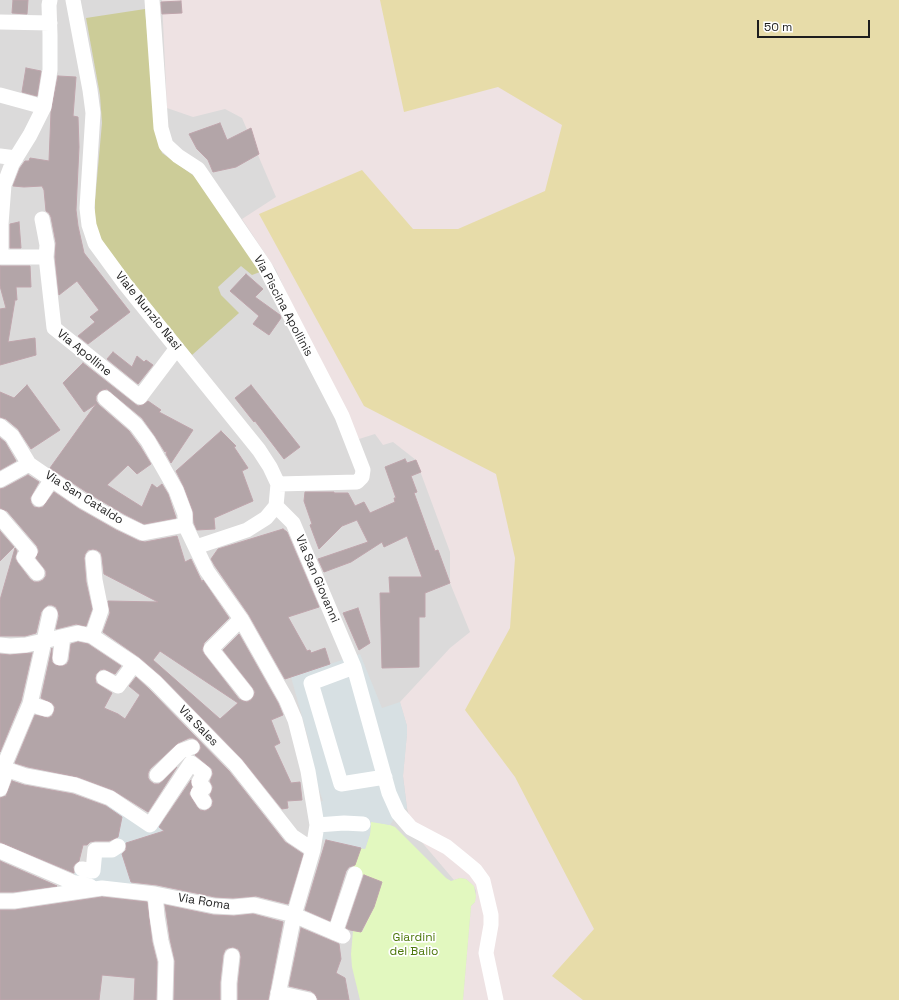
<!DOCTYPE html>
<html>
<head>
<meta charset="utf-8">
<style>
  body { margin:0 }
  #map { position:relative; width:899px; height:1000px; overflow:hidden; background:#eee2e3; font-family:"Space Grotesk",sans-serif }
  canvas { display:block }
  .scale { position:absolute; left:757px; top:20px; width:113px; height:18px; box-sizing:border-box; border:2px solid #1d1d1d; border-top:0; padding-left:5px; font-size:12px; line-height:14px; white-space:nowrap; color:#1d1d1d; -webkit-text-stroke:3px #fff; paint-order:stroke }
</style>
</head>
<body>
<div id="map">
<canvas width="899" height="1000"></canvas>
<div class="scale">50 m</div>
</div>
<script>
const ctx = document.querySelector('canvas').getContext('2d');
ctx.lineJoin = 'round';
function paint(path, color) {
  ctx.fillStyle = color;
  ctx.fill(path, 'evenodd');
}
function poly(rows) {
  const path = new Path2D();
  for (const r of rows) {
    path.moveTo(r[0], r[1]);
    for (let i = 2; i < r.length; i += 2) path.lineTo(r[i], r[i + 1]);
  }
  return path;
}
function trace(path, color, width, dash) {
  ctx.strokeStyle = color;
  ctx.lineWidth = width;
  ctx.lineCap = dash ? 'butt' : 'round';
  ctx.setLineDash(dash || []);
  ctx.stroke(path);
}
function label(font, color, halo, rows, align = 'center') {
  ctx.font = font + ' "Space Grotesk",sans-serif';
  ctx.lineWidth = 3.5;
  ctx.setLineDash([]);
  ctx.textBaseline = 'middle';
  ctx.strokeStyle = halo;
  ctx.fillStyle = color;
  for (const [text, x, y, turn = 0] of rows) {
    ctx.save();
    ctx.translate(x, y);
    ctx.rotate((+turn || 0) * Math.PI / 180);
    ctx.textAlign = isNaN(turn) ? turn : align;
    if (halo) ctx.strokeText(text, 0, 0);
    ctx.fillText(text, 0, 0);
    ctx.restore();
  }
}
paint(poly([
  [0,0,162,0,167,108,193,117,225,109,242,118,276,197,242,219,276,270,307,338,359,439,375,434,383,445,393,442,416,460,450,552,450,583,470,632,450,648,439,660,400,702,407,726,407,734,403,776,407,808,414,833,454,880,460,878,466,879,474,886,476,891,475,902,471,906,463,1000,0,1000]
]), '#dbdada');
paint(poly([
  [380,0,899,0,899,1000,583,1000,552,976,594,929,515,777,465,710,510,628,515,558,496,474,364,406,259,214,362,170,413,229,458,229,545,191,562,125,498,87,404,112]
]), '#e7dca9');
paint(poly([
  [145,9,157,137,162,153,197,178,260,272,252,275,241,266,218,287,221,295,239,313,192,355,133,283,103,242,98,233,95,220,95,201,102,123,100,95,86,18]
]), '#cccc98');
paint(poly([
  [371,821,390,825,395,827,446,878,451,881,460,878,466,879,474,886,476,896,475,902,471,906,463,1000,360,1000,352,967,351,954,353,931,362,932,374,907,382,882,352,871,361,848,365,849,370,834]
]), '#e2f8bf');
paint(poly([
  [360,654,382,708,400,702,407,726,407,734,403,776,407,808,398,813,390,825,371,822,370,834,365,849,315,838,313,803,323,801,318,787,308,738,291,677],
  [110,795,150,821,166,797,170,809,161,812,165,830,119,846,132,884,131,896,91,896,60,891,63,873,74,877,77,865,88,866,117,845,121,817,105,819]
]), '#d7e0e3');
const building = poly([
  [13,0,28,0,27,14,12,13,13,0],
  [181,1,182,13,162,14,161,2,181,1],
  [26,68,41,71,37,96,22,92,26,68],
  [58,76,76,77,73,116,78,117,79,147,76,210,78,226,84,253,130,312,88,344,78,336,95,322,90,317,99,310,77,281,59,295,55,257,56,243,51,217,49,213,46,211,44,190,42,186,24,187,13,186,20,168,25,161,29,161,30,158,49,161,51,112,58,76],
  [220,123,227,140,251,128,259,154,236,167,213,172,208,160,197,149,189,134,220,123],
  [19,222,21,248,10,248,10,224,19,222],
  [0,266,30,266,31,287,16,287,17,300,15,300,8,342,35,338,36,355,0,365,0,309,6,308,0,286,0,266],
  [246,274,263,289,255,297,280,315,281,318,269,335,253,324,259,316,230,291,246,274],
  [113,352,132,367,137,356,144,362,146,360,153,365,138,384,107,359,113,352],
  [83,363,135,404,138,406,143,405,148,401,161,410,159,412,193,430,171,463,166,454,167,451,165,452,155,436,142,418,107,389,102,390,99,392,96,396,96,401,99,405,129,431,140,446,151,464,137,474,128,465,107,485,142,507,152,484,157,488,162,484,168,494,176,518,144,524,124,514,88,493,50,468,96,404,84,412,63,383,83,363],
  [27,385,60,430,31,449,18,429,6,419,0,417,0,392,14,398,27,385],
  [251,385,300,447,284,459,255,421,254,422,235,398,251,385],
  [221,431,236,446,234,447,248,468,242,471,253,501,214,518,215,529,197,530,194,523,193,511,184,487,176,471,221,431],
  [0,438,5,442,16,461,0,470,0,438],
  [405,459,407,463,416,460,421,472,411,476,417,492,414,493,435,551,438,550,450,583,425,593,425,617,419,617,419,667,382,668,380,593,390,593,389,577,422,577,407,536,384,547,382,542,351,562,324,572,318,559,368,542,357,520,342,526,319,549,310,525,312,524,304,501,305,492,334,492,334,493,348,493,355,506,364,502,370,513,395,502,394,498,396,498,385,467,405,459],
  [28,475,39,482,30,498,31,503,34,507,39,508,43,507,54,492,79,509,116,530,139,541,145,542,177,536,185,562,191,559,202,582,203,580,229,618,204,643,202,650,204,654,239,699,243,701,247,702,251,700,254,696,255,692,253,688,223,650,239,634,278,703,283,715,271,720,280,743,274,746,291,783,300,782,302,800,287,801,288,808,282,809,242,759,161,676,139,657,103,632,110,613,108,601,158,602,104,574,102,557,101,553,97,550,93,549,88,550,85,554,84,558,86,582,92,609,86,626,76,624,56,629,59,616,58,611,56,607,52,605,48,605,44,608,41,612,36,633,25,636,0,636,0,600,15,548,17,551,15,558,17,562,30,579,34,582,39,582,43,580,46,576,46,571,44,568,36,558,39,551,37,546,7,511,0,508,0,489,4,488,28,475],
  [160,651,238,703,220,719,153,660,160,651],
  [283,529,287,532,319,607,288,617,307,651,310,650,311,653,325,648,330,664,285,679,249,615,215,566,211,559,218,549,283,529],
  [0,531,14,547,0,561,0,531],
  [358,608,370,643,359,650,343,613,358,608],
  [78,642,88,644,121,666,115,674,104,669,100,670,96,674,95,678,96,683,112,693,104,708,118,714,125,719,140,695,129,686,136,677,149,689,229,771,285,842,303,854,288,904,256,896,233,898,215,897,157,885,131,882,122,854,126,850,126,843,164,831,159,827,191,780,192,787,189,794,197,807,200,810,205,811,209,809,212,806,213,801,210,795,212,791,213,787,210,781,213,774,212,769,195,755,199,752,201,748,200,744,197,740,193,738,189,738,178,743,150,769,148,773,148,778,150,781,154,784,159,784,163,781,177,767,148,812,113,790,78,777,28,767,15,763,35,715,48,718,52,716,54,712,55,707,52,703,41,698,52,648,52,662,55,665,63,666,67,664,69,660,71,644,78,642],
  [32,653,21,701,0,752,0,654,10,655,32,653],
  [12,781,24,785,73,794,106,806,122,817,118,837,109,841,95,841,90,842,87,845,83,845,79,861,75,864,73,867,74,873,0,842,0,798,6,796,12,781],
  [326,840,361,848,355,865,349,867,346,871,330,921,305,910,326,840],
  [0,861,57,886,13,892,0,892,0,861],
  [364,875,382,882,374,907,361,932,350,930,346,928,364,875],
  [102,897,147,902,152,942,157,962,156,1000,134,1000,135,978,102,975,99,1000,0,1000,0,910,15,910,102,897],
  [165,905,213,915,234,916,253,914,283,922,268,1000,238,1000,238,984,241,957,240,952,238,949,233,947,228,948,225,950,223,955,220,982,220,1000,174,1000,175,961,170,939,165,905],
  [301,928,339,944,341,959,336,973,345,978,349,1000,318,1000,315,994,311,991,289,986,301,928]
]);
paint(building, '#b3a5a8');
trace(building, '#bfa5ac', 1);
trace(poly([
  [73,0,90,90,93,113,87,208,89,225,95,243,125,284,259,450,270,467,278,484,276,506,266,518,247,530,196,547],
  [152,0,161,128,166,145,178,156,198,169,265,267,342,416,363,470,362,477,357,482,278,484],
  [0,22,50,23],
  [0,95,44,107],
  [0,156,16,158],
  [42,219,47,245,46,257],
  [0,257,46,257,54,328,140,397,177,348],
  [1,257,1,224,4,185,12,164,30,135,44,107,50,70,50,35,49,5,50,0],
  [105,398,136,425,148,441,176,490,185,514,185,525],
  [0,426,12,436,29,464,83,501,120,522,143,533,185,525,207,571,241,619,286,699,295,720,308,771,317,825,313,850,294,915,277,1000],
  [0,480,29,464],
  [39,499,52,479],
  [276,506,293,523,354,667,389,793,398,813,411,828,447,847,463,860,475,870,483,881,491,915,491,925,486,953,496,1000],
  [0,517,30,552,24,557,37,573],
  [241,619,211,649,246,693],
  [92,636,101,610,95,580,93,558],
  [0,645,10,646,26,645,78,633,92,636,134,664,155,682,236,765,292,836,313,850],
  [60,658,63,637],
  [354,667,311,683,341,784,385,777],
  [104,678,118,686,134,664],
  [30,704,46,709],
  [191,763,204,773,199,782,204,788,198,793,204,802],
  [0,767,26,776,75,785,110,798,150,825,191,763],
  [3,768,30,704,50,614],
  [157,775,181,751,192,747],
  [0,789,7,769],
  [317,825,344,823,363,824],
  [0,851,72,882,90,886],
  [82,869,93,871,95,850,112,850,118,846],
  [155,894,157,916,161,941,166,961,165,1000],
  [0,901,14,901,102,888,155,894,214,906,233,907,254,905,294,915,343,936],
  [335,933,355,874],
  [278,993,309,1000],
  [229,1000,229,983,232,956]
]), '#fff', 15);
label('12px', '#1d1d1d', '#fff', [
  ["Via Piscina Apollinis",283,306,62],
  ["Viale Nunzio Nasi",148,311,51],
  ["Via Apolline",84,353,39],
  ["Via San Cataldo",84,498,32],
  ["Via San Giovanni",317,579,67],
  ["Via Sales",198,726,46],
  ["Via Roma",204,902,9]
]);
label('12px', '#4e780d', '#fff', [
  ["Giardini",414,938],
  ["del Balio",414,952]
]);
</script>
</body>
</html>
